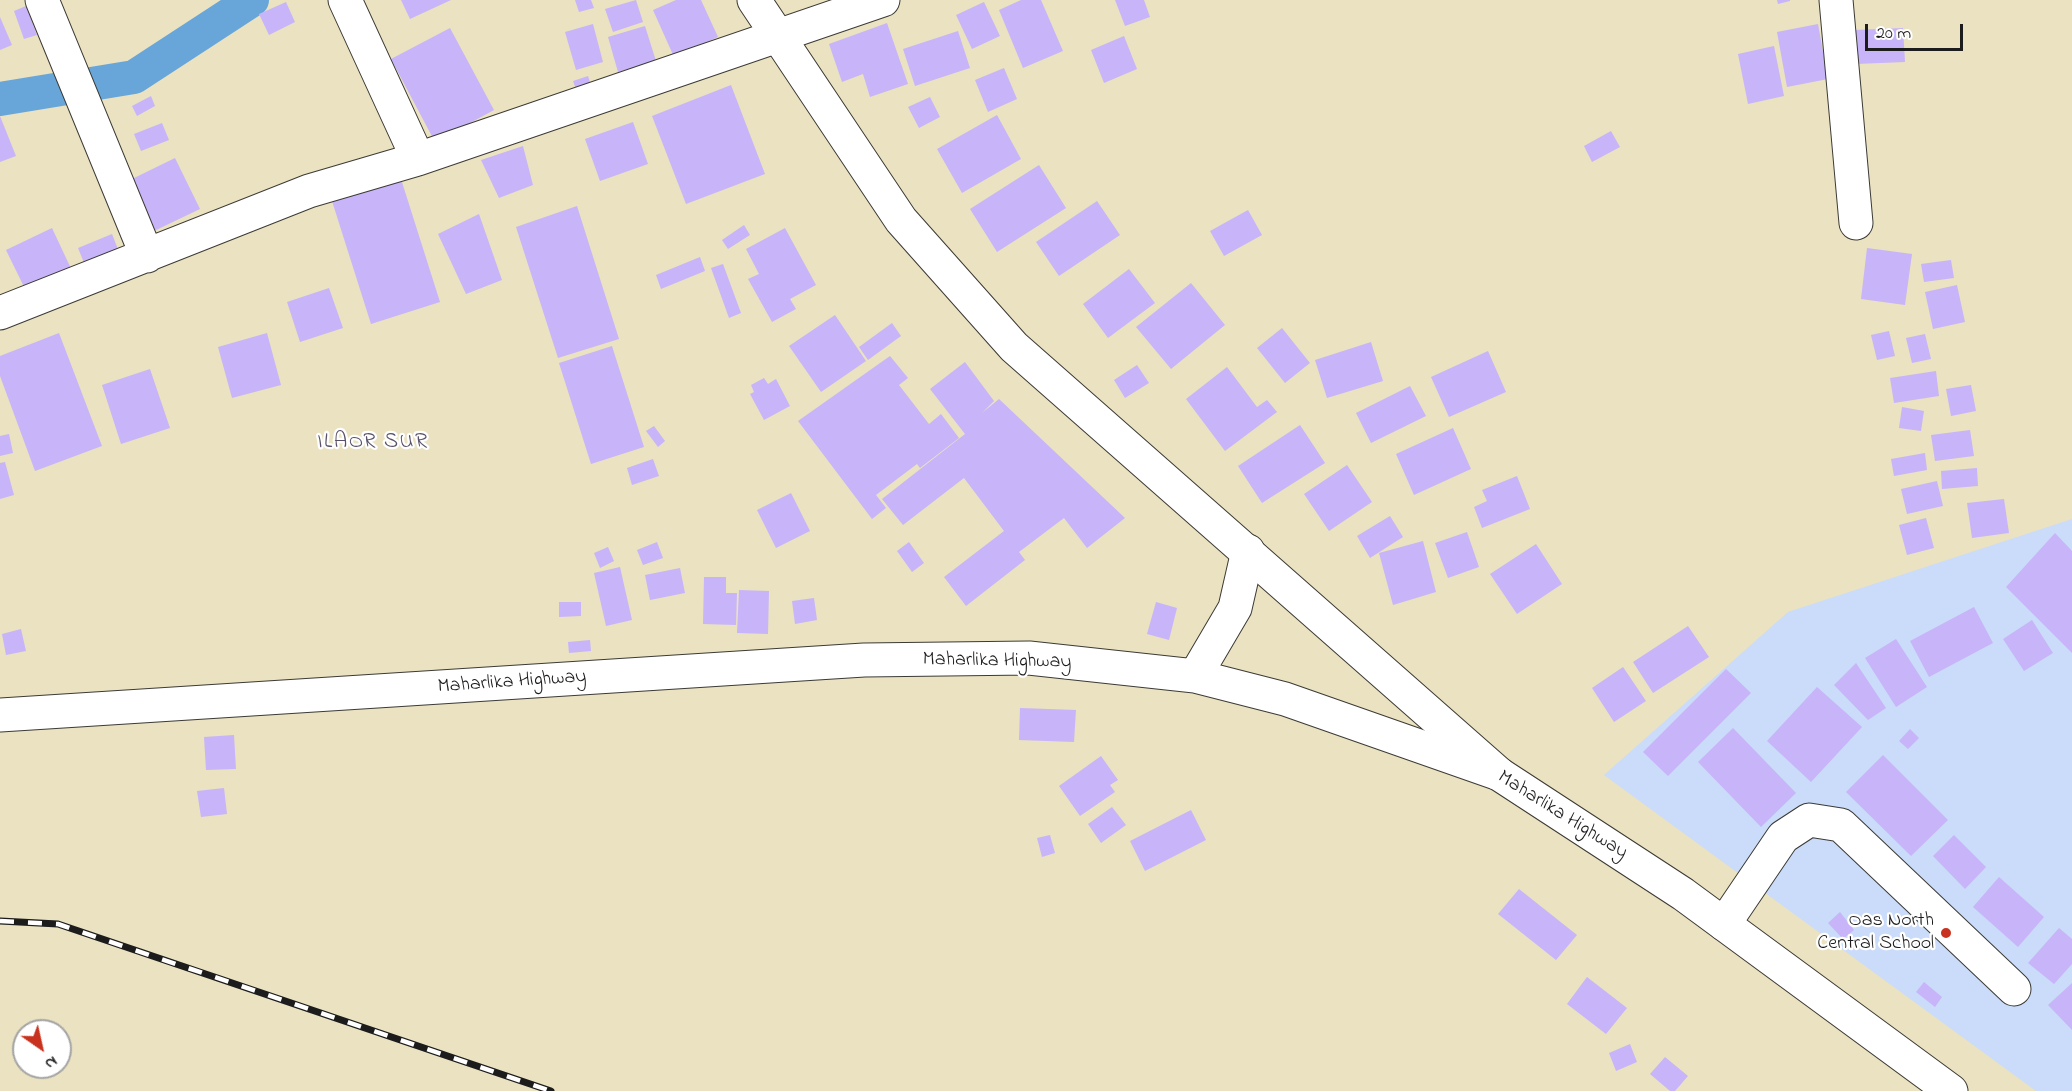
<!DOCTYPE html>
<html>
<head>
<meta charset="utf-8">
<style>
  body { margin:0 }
  #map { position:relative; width:2072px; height:1091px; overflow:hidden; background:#eae2c1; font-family:"Indie Flower",sans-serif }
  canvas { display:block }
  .north { position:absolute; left:12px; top:1019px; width:60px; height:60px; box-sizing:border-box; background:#fff; border:2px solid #a4a4a4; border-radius:50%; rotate:146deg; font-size:16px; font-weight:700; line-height:24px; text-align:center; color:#1c1c1c }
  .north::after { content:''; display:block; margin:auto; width:21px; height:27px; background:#c8321e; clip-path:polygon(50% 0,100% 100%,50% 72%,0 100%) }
  .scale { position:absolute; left:1865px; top:24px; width:98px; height:27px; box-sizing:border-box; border:3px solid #1c1c1c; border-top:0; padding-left:8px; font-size:18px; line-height:21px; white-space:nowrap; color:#1c1c1c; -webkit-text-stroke:4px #fff; paint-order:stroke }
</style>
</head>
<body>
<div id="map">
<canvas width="2072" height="1091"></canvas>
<div class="north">N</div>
<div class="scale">20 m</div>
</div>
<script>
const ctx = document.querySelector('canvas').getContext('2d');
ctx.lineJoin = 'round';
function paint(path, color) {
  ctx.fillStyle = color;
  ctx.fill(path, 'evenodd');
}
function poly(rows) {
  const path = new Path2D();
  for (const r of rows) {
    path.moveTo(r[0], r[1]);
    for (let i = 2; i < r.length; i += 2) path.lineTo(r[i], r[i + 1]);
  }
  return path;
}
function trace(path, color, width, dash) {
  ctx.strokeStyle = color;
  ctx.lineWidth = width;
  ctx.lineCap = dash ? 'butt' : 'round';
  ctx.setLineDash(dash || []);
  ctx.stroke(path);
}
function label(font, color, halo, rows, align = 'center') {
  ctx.font = font + ' "Indie Flower",sans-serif';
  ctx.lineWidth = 4.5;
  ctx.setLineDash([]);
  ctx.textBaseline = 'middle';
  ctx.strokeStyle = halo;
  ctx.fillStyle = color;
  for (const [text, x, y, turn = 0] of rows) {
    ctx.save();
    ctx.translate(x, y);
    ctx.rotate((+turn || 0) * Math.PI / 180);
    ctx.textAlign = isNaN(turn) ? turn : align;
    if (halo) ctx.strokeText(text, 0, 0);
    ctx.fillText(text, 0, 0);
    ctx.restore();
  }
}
paint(poly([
  [2072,519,2072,1091,2036,1091,1604,775,1788,612]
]), '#cadcf9');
trace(poly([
  [0,99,134,77,252,0]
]), '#68a6da', 34);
paint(poly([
  [401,0,451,0,410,19],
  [575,0,591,0,594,8,579,12],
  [636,0,643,22,613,32,605,9],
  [676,0,701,0,718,37,674,57,653,10],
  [1021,0,1041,0,1063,51,1023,68,999,10],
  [1115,0,1144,0,1150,17,1125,26],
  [1777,0,1790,0,1790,1,1778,4],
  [286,2,295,22,269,35,259,14],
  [984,2,1000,36,972,49,956,15],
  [26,6,37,35,24,39,14,11],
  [0,17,12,45,0,50],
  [887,23,908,84,870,97,863,74,842,82,829,44],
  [593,24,603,62,576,70,565,32],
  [1818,24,1828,79,1787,87,1777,32],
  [645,26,656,61,618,72,608,37],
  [450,28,494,110,435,142,391,59],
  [1903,28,1905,62,1856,64,1854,30],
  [958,31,970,68,915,86,903,49],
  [1124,36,1137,69,1104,83,1091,50],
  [1774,46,1784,96,1748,104,1738,54],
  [1004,68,1017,99,988,112,975,80],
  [588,76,593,91,578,95,573,81],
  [731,85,765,174,686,204,652,116],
  [151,96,155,106,137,116,132,106],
  [930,97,940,117,919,128,908,107],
  [997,115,1021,159,962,193,937,149],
  [0,116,16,156,0,162],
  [633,122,648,164,600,181,585,139],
  [162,123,169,140,141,151,134,134],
  [1611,131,1620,147,1592,162,1584,146],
  [523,146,533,185,499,198,481,160],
  [175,158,200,209,154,231,130,180],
  [1039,165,1066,208,997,252,970,209],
  [401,179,440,302,371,324,332,201],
  [1097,201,1120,235,1059,276,1036,242],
  [577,206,619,339,558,358,516,227],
  [1248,210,1262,235,1224,256,1210,231],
  [479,214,502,280,466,294,438,234],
  [744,225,750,235,728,249,722,240],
  [52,228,74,275,29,297,6,250],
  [785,228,816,285,790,299,796,309,772,322,748,279,759,274,746,249],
  [112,234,121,257,87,270,78,248],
  [1867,248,1912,254,1905,305,1861,299],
  [700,257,705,271,661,289,656,275],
  [1951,260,1954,278,1924,282,1921,264],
  [723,264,741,313,729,318,711,268],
  [1129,269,1155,303,1108,338,1083,304],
  [1191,283,1225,325,1171,369,1136,327],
  [1957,285,1965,322,1933,329,1925,292],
  [329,288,343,328,300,342,287,302],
  [835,315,866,361,821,392,789,346],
  [892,323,901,336,868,360,859,347],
  [1282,328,1310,363,1285,383,1257,348],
  [1889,331,1895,356,1877,360,1871,335],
  [59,333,102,446,35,471,0,376,0,356],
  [267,333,281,385,232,398,218,347],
  [1925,334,1931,359,1912,363,1906,338],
  [1371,342,1383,381,1327,398,1315,360],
  [612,346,644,447,591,464,559,363],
  [1488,351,1506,392,1449,417,1431,377],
  [890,356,908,378,899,385,929,424,941,414,959,438,920,468,917,464,876,495,886,508,872,519,798,421],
  [965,362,994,401,982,413,999,399,1125,518,1087,548,1064,518,1019,552,1025,560,966,606,944,577,1004,531,964,478,903,525,882,499,965,434,930,389],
  [1137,365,1149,383,1125,398,1114,380],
  [1227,367,1257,407,1267,400,1277,412,1225,451,1186,399],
  [150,369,170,428,121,444,102,385],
  [1936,371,1939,396,1894,403,1890,378],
  [764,378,768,384,776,379,790,406,764,420,750,394,754,392,751,385],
  [1971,385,1976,411,1951,416,1946,389],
  [1410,386,1426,416,1371,443,1356,413],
  [1902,407,1924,411,1921,431,1899,428],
  [1300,425,1325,463,1262,503,1238,466],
  [654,426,665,441,658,447,646,431],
  [1453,428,1471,469,1414,495,1396,454],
  [1970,430,1974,456,1935,461,1931,435],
  [9,434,13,453,0,456,0,436],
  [1925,453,1927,470,1894,476,1891,459],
  [653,459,659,476,632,485,627,468],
  [5,462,14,495,0,499,0,463],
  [1347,465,1372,502,1329,531,1304,494],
  [1977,468,1978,486,1942,489,1941,471],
  [1517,476,1530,509,1482,528,1474,507,1487,501,1482,490],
  [1937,481,1943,506,1907,514,1901,489],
  [791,493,810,531,776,548,757,510],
  [2004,499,2009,533,1972,538,1967,503],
  [1390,516,1403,537,1370,558,1357,536],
  [1926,518,1934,548,1907,555,1899,525],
  [1467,532,1479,567,1448,578,1435,543],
  [2055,533,2072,551,2072,653,2006,587],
  [1423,541,1436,592,1393,605,1379,553],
  [657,542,663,558,643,565,637,550],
  [909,542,924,563,912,572,897,551],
  [1536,544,1562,584,1517,614,1490,574],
  [608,547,614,561,600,568,594,553],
  [620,567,632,620,606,626,594,573],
  [680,568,685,593,650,600,645,575],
  [704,577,726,577,726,593,737,593,736,625,703,624],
  [739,590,769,591,768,634,737,633],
  [814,598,817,620,795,624,792,601],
  [559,602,581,602,581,616,559,617],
  [1156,602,1177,608,1169,640,1147,634],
  [1974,607,1993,643,1929,677,1910,641],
  [2032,620,2053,653,2024,671,2003,639],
  [1688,626,1709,657,1653,693,1633,662],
  [21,629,26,651,6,655,2,634],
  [1896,639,1927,687,1896,707,1865,658],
  [590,640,591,651,569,653,568,642],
  [1856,663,1886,708,1868,720,1834,685],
  [1623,667,1646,701,1614,722,1592,688],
  [1726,669,1751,693,1668,776,1643,752],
  [1817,687,1862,727,1811,782,1767,741],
  [1020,708,1076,710,1074,742,1019,740],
  [1733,728,1796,793,1761,827,1698,762],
  [1910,729,1919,738,1908,749,1899,741],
  [234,735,236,769,206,770,204,737],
  [1883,755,1948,820,1911,856,1846,792],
  [1101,756,1118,780,1110,785,1115,792,1080,816,1059,786],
  [224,788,227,814,201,817,197,791],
  [1112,807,1126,825,1101,843,1088,824],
  [1191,810,1206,840,1145,871,1130,841],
  [1050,835,1055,853,1042,857,1037,838],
  [1954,835,1986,867,1965,889,1933,856],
  [1999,877,2044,917,2018,947,1973,907],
  [1519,889,1577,935,1556,960,1498,914],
  [1840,912,1854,930,1843,939,1828,923],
  [2059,928,2072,939,2072,964,2054,984,2028,963],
  [1587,977,1627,1008,1606,1034,1567,1004],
  [1924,982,1942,997,1935,1007,1916,992],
  [2072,983,2072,1030,2048,1005],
  [1630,1044,1637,1062,1616,1071,1609,1053],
  [1665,1057,1688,1076,1675,1091,1670,1091,1650,1074]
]), '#c8b4f9');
const minor = poly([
  [42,0,147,256],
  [345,0,418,159],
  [1836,0,1856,223],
  [0,313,309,191,418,159,883,0],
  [1724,924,1783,837,1809,820,1841,825,2014,989]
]);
const major = poly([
  [754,0,901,220,1014,347,1499,774]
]);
const highway = poly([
  [1195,676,1235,608,1248,551],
  [0,715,864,660,1029,658,1195,676,1285,699,1499,774,1683,894,1951,1091]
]);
trace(minor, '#3b3a35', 35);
trace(major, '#3b3a35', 35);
trace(highway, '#3b3a35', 35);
trace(minor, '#fff', 33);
trace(major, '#fff', 33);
trace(highway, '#fff', 33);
const rail = poly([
  [0,921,58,924,551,1091]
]);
trace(rail, '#1c1c1c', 7);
trace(rail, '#fff', 4.5, [14]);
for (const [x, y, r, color] of [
  [1946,933,6,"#c8321e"]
]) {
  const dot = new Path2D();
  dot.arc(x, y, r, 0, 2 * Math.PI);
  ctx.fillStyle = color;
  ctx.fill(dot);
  trace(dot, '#fff', 2);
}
label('20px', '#1c1c1c', '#fff', [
  ["Maharlika Highway",997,662,1],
  ["Maharlika Highway",512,683,-4],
  ["Maharlika Highway",1562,816,32]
]);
label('20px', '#1c1c1c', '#fff', [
  ["Oas North",1934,922],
  ["Central School",1934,945]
], 'right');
ctx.letterSpacing = '1.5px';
label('22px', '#585169', '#fff', [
  ["ILAOR SUR",373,443]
]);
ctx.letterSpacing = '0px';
</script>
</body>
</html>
